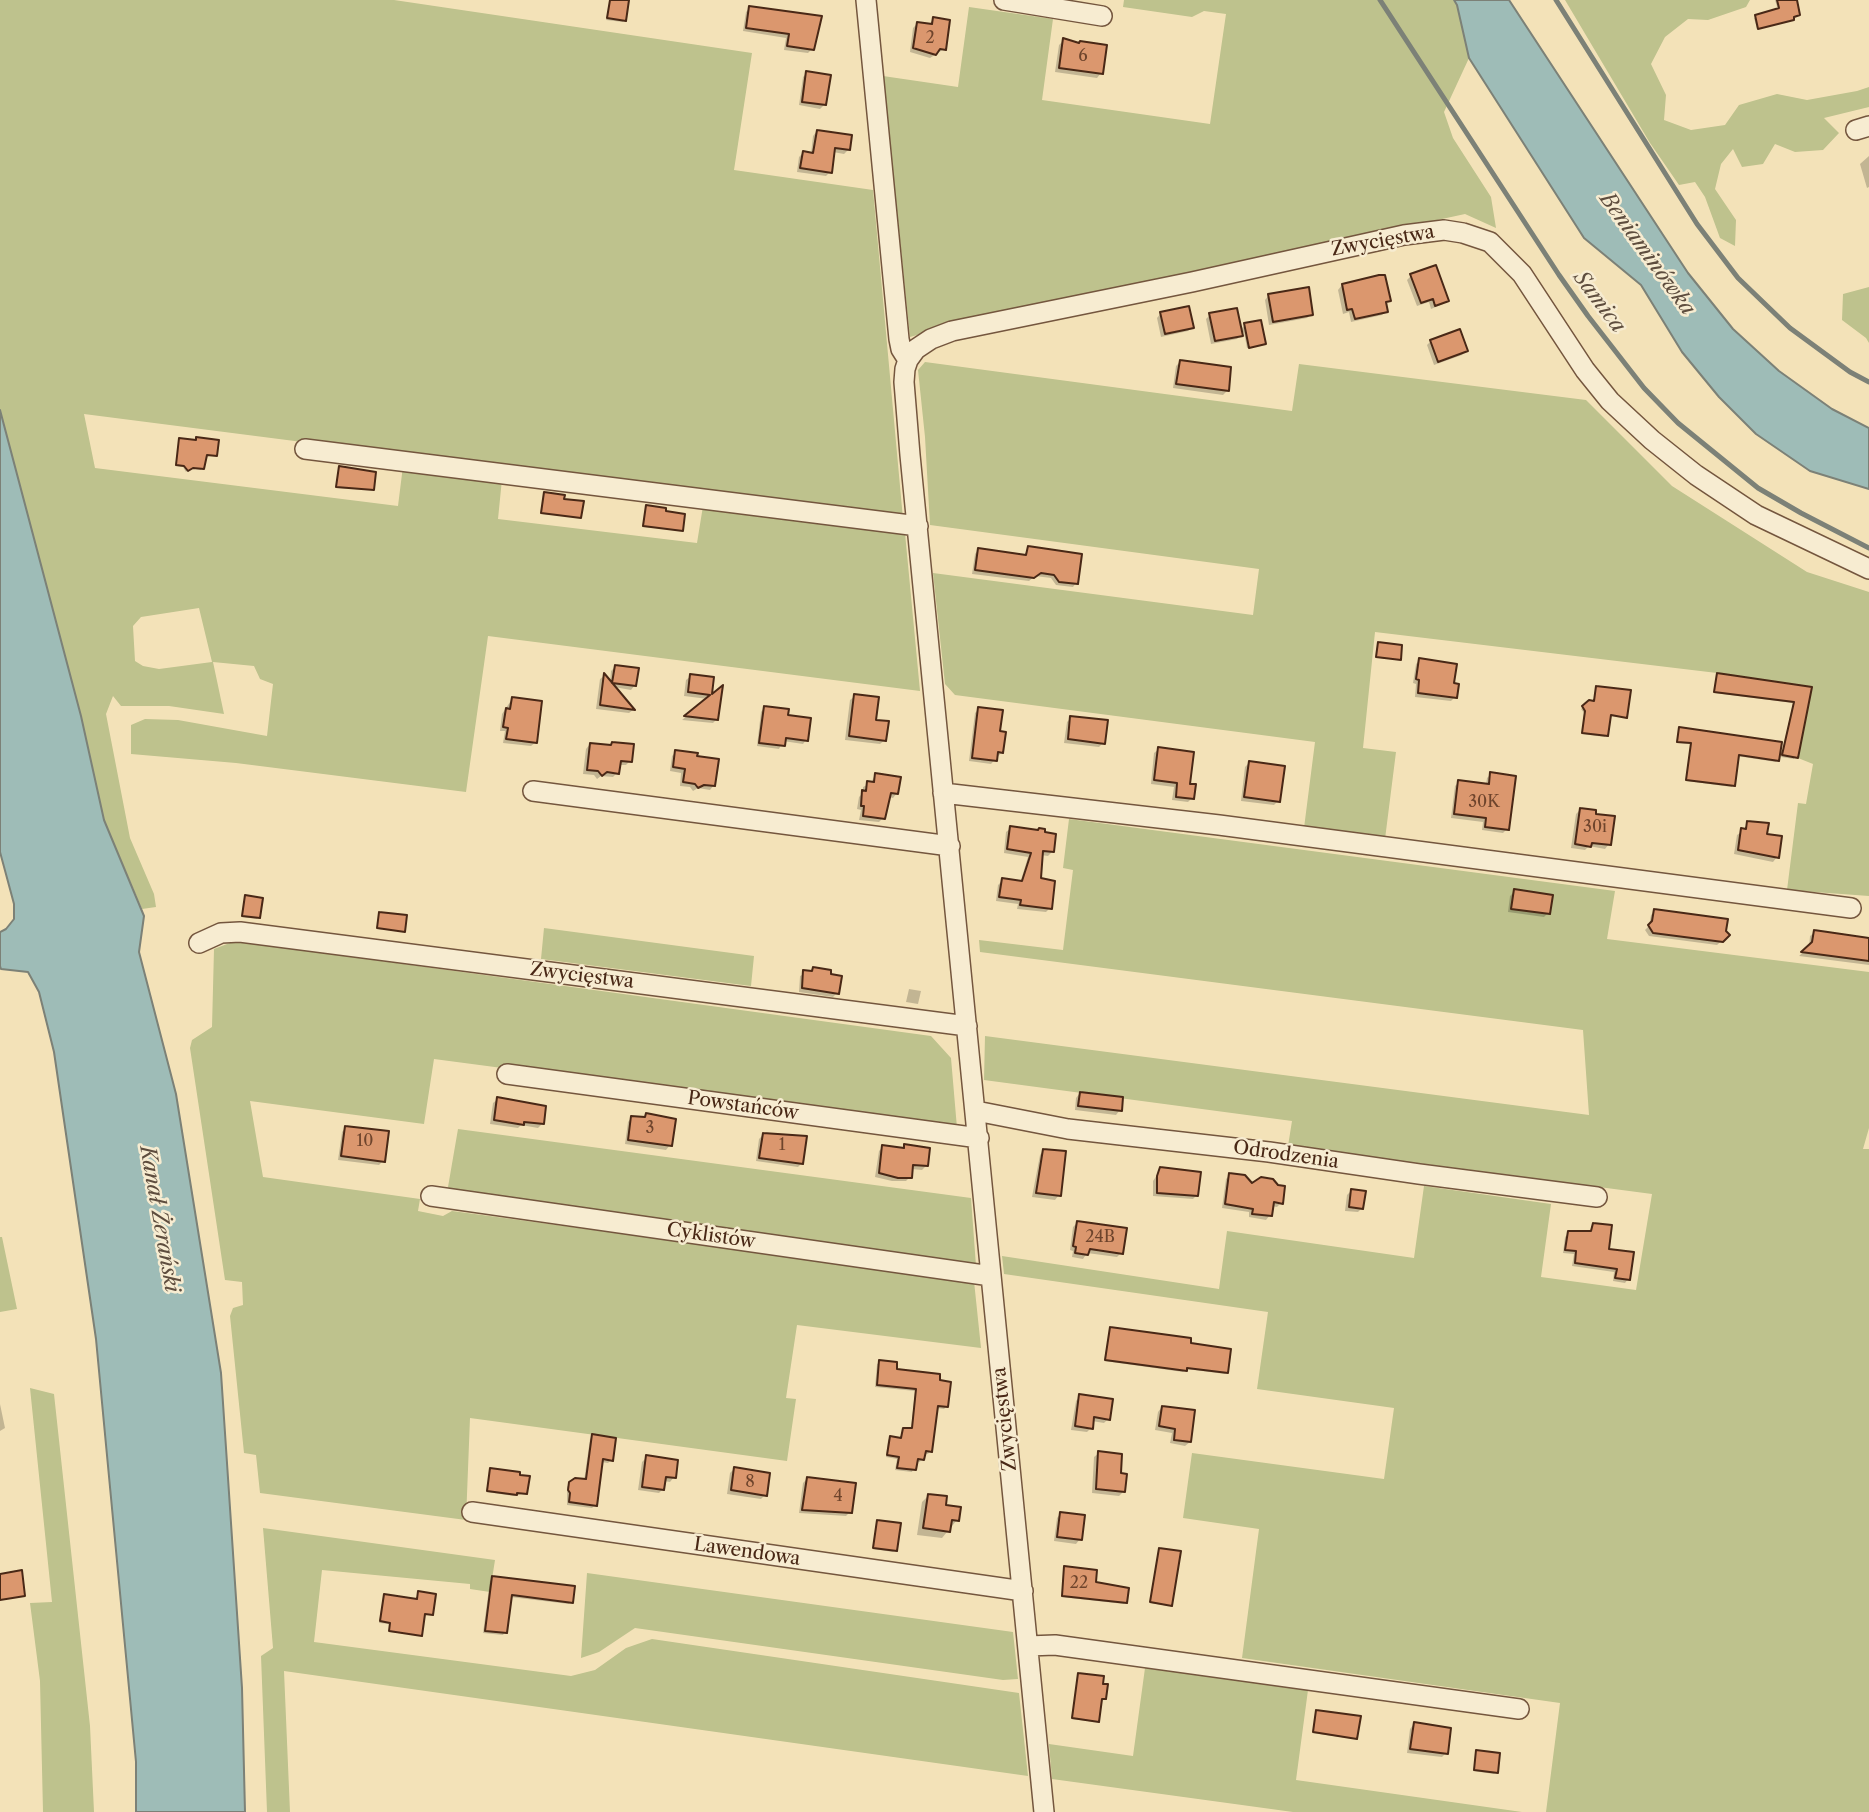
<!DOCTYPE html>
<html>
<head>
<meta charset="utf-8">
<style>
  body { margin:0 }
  canvas { display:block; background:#f3e2b8 }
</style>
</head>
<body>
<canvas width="1869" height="1812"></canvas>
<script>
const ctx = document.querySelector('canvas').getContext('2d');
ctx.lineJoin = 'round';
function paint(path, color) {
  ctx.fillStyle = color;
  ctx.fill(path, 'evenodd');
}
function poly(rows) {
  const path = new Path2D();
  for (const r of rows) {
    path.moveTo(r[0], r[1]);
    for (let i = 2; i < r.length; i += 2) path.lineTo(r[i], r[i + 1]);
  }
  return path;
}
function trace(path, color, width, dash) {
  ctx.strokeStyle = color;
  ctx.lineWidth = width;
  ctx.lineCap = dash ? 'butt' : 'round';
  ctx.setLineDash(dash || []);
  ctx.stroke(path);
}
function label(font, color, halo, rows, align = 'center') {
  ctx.font = font + ' "Libre Caslon Text",serif';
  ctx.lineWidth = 5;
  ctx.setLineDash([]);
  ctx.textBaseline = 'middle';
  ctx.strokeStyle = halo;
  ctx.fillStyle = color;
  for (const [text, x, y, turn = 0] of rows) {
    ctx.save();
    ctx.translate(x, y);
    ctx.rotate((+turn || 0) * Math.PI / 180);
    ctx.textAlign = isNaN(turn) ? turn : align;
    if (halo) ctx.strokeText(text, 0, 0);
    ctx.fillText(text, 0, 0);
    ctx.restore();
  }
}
paint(poly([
  [0,0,394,0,752,53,734,170,873,190,903,519,84,414,95,468,398,506,403,466,502,479,498,519,697,543,703,506,905,533,920,691,488,636,466,792,236,763,131,754,131,725,145,719,178,720,267,736,273,684,260,679,254,666,213,662,224,714,169,706,121,706,113,696,106,714,130,838,154,894,156,907,142,909,104,820,70,675,0,410],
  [199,608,212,662,159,669,143,666,135,661,133,626,141,617],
  [1124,0,1454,0,1457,5,1469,58,1444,112,1453,138,1491,197,1496,228,1465,214,953,325,910,337,883,76,958,87,969,7,1053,19,1042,100,1210,124,1226,14,1204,11,1192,17,1123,7],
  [1565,0,1750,0,1746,7,1708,20,1688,19,1665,37,1651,64,1666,95,1664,120,1691,130,1725,125,1739,105,1777,94,1807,100,1857,91,1869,87,1869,107,1824,118,1839,133,1823,150,1795,152,1775,144,1763,164,1742,167,1733,149,1721,164,1715,189,1736,220,1735,246,1720,238,1705,197,1695,182,1679,185,1650,143],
  [1869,287,1869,343,1866,338,1842,320,1843,294],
  [925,362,1292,411,1299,364,1586,400,1672,486,1807,572,1869,592,1869,896,1787,890,1798,803,1806,804,1813,764,1798,758,1812,688,1717,673,1375,632,1363,748,1396,752,1385,839,1304,828,1315,742,955,695,945,684,933,573,1253,615,1259,569,930,525,925,437,918,370],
  [1069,819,1615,891,1607,939,1869,972,1869,1128,1863,1149,1869,1149,1869,1812,1546,1812,1560,1703,1242,1658,1259,1529,1183,1518,1192,1453,1384,1479,1394,1408,1257,1389,1268,1312,1004,1274,1002,1256,1219,1289,1227,1231,1414,1258,1424,1186,1551,1204,1541,1277,1636,1290,1652,1194,1288,1146,1292,1121,984,1080,985,1036,1589,1115,1583,1030,980,952,979,940,1063,950,1073,870,1063,868],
  [544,928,754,956,751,986,541,959],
  [235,941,931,1036,951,1058,957,1128,434,1059,424,1124,250,1101,263,1177,420,1199,418,1211,443,1216,452,1211,974,1281,981,1348,797,1325,786,1398,796,1399,787,1461,470,1418,466,1520,260,1493,256,1455,244,1453,230,1316,233,1308,243,1305,242,1282,225,1280,190,1048,192,1040,212,1027,214,949],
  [458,1129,971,1198,976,1266,452,1194,448,1187],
  [0,1237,2,1237,17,1309,0,1312],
  [30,1388,54,1394,90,1726,94,1812,43,1812,40,1681,30,1603,52,1602],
  [263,1528,495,1560,490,1592,470,1589,470,1584,322,1570,314,1642,571,1676,595,1670,626,1648,652,1639,1019,1693,1028,1776,284,1671,290,1812,267,1812,261,1656,273,1648],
  [587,1573,1013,1632,1018,1679,1003,1680,635,1628,599,1652,581,1658],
  [1145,1668,1308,1690,1296,1780,1522,1812,1293,1812,1052,1779,1049,1744,1133,1756]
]), '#bec28d');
const water = poly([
  [1454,0,1509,0,1688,273,1733,329,1779,371,1832,409,1869,428,1869,489,1810,471,1756,434,1719,397,1682,352,1641,285,1584,238,1469,58,1457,5,1454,0],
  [0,410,81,716,104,820,144,916,139,952,176,1094,221,1373,242,1688,245,1812,136,1812,136,1762,96,1339,54,1052,39,992,28,972,1,969,0,966,0,932,6,929,14,919,14,904,0,852,0,410]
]);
paint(water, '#9ebcb7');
trace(water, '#7c8177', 2);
paint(poly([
  [611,0,624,20,623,22,606,20],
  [1775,0,1795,0,1798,15,1791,21,1757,29,1754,18,1778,10],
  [750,8,812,49,808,53,784,50,786,38,743,31,746,12],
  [933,19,944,49,930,58,910,52,913,28,917,24,929,25],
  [1064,40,1101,73,1097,78,1055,72,1059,45],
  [807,73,825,104,820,109,799,105,803,77],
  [817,131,849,149,844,154,833,152,830,172,826,176,797,172,799,157,803,153,811,154,813,136],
  [1869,156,1869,187,1867,188,1860,164],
  [1411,276,1447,300,1443,304,1431,309,1429,302,1417,306,1407,280],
  [1342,285,1389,300,1384,305,1386,311,1382,315,1351,322,1349,312,1343,314,1338,290],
  [1269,295,1312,314,1307,318,1269,325,1265,300],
  [1161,313,1192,327,1188,331,1161,337,1157,318],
  [1210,315,1240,330,1245,325,1264,344,1247,348,1244,332,1237,339,1211,344,1206,319],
  [1431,341,1466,351,1462,355,1434,365,1427,345],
  [1180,362,1227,391,1223,395,1173,388,1176,366],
  [180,439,216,455,205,456,201,470,190,468,186,472,183,467,175,466],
  [339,467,372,490,336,488],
  [545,494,563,500,580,517,541,514],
  [646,507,664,512,681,530,642,527],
  [1028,548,1076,583,1073,587,1056,585,1051,578,1035,576,1029,581,972,574,975,554,978,550,1024,556],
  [1379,644,1399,659,1376,658],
  [1420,660,1452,685,1455,697,1451,701,1415,697,1416,684,1413,683,1416,664],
  [616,666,635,685,631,690,614,687,633,710,629,713,596,709,600,679,604,676,610,683,611,671],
  [1718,675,1810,689,1794,759,1781,757,1793,703,1714,693],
  [691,676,712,679,709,698,717,719,713,723,682,720,708,699,684,696,686,680],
  [1597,688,1625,717,1609,716,1605,737,1582,734,1584,713,1581,709,1590,702,1593,702],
  [855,696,885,740,880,744,845,740,850,700],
  [512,699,536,742,531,746,503,743,505,731,500,731,502,714],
  [764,708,786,717,806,740,803,744,783,741,779,749,757,746,761,712],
  [979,709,999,733,1002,752,991,764,969,761,975,713],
  [1071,718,1103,743,1099,747,1064,743,1067,722],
  [1680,729,1777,760,1776,762,1737,756,1732,787,1686,781,1691,744,1676,743],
  [612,743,630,761,626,765,618,765,617,773,613,777,601,776,597,779,594,775,583,774,586,749,590,744,609,747],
  [1159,749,1188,785,1192,798,1188,802,1172,800,1174,787,1151,784,1154,753],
  [676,752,695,757,714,785,710,790,698,788,693,791,690,787,680,786,681,773,670,771,672,756],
  [1249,763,1278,801,1274,805,1241,801,1245,767],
  [1491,774,1507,829,1503,833,1482,830,1483,822,1451,818,1455,786,1459,782,1486,785,1487,778],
  [875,775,897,793,893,798,888,797,883,818,879,822,859,820,861,810,857,809,859,797,863,793,863,787,871,783],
  [1580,810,1609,844,1605,849,1589,846,1585,850,1571,848,1576,814],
  [1748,822,1765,836,1777,857,1773,862,1734,854,1737,835,1743,831],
  [1011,828,1052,852,1048,856,1041,855,1039,880,1050,908,1046,912,1017,909,1018,904,996,901,998,885,1003,880,1020,883,1028,857,1004,853,1006,832],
  [1515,891,1548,913,1544,917,1508,912,1510,896],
  [245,897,258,917,257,919,242,917],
  [1655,911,1725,931,1728,935,1717,945,1649,936,1645,930,1649,926,1651,915],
  [380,913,403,931,376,929],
  [1815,932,1869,939,1869,965,1799,956,1809,947,1810,936],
  [813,969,837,993,833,997,799,992,800,976],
  [909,989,921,991,918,1004,906,1002],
  [1080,1093,1120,1110,1116,1115,1075,1110,1076,1098],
  [498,1099,542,1124,538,1128,521,1125,518,1128,490,1124,493,1103],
  [646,1115,670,1145,666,1150,625,1144,628,1122,632,1117,642,1119],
  [346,1127,383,1161,379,1165,338,1160,342,1132],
  [763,1135,802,1163,798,1167,756,1161,759,1139],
  [905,1146,926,1166,922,1170,911,1169,910,1177,906,1181,892,1181,875,1177,879,1151,883,1147,902,1149],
  [1044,1150,1059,1195,1055,1200,1032,1197,1040,1155],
  [1161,1169,1197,1195,1193,1199,1153,1196,1153,1181],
  [1230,1175,1252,1186,1281,1203,1277,1207,1271,1206,1270,1215,1266,1220,1249,1217,1249,1212,1222,1208,1226,1179],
  [1351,1191,1362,1208,1358,1212,1345,1211,1347,1195],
  [1078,1222,1121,1253,1117,1257,1087,1253,1083,1259,1072,1257,1073,1251,1070,1250,1073,1227],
  [1593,1224,1607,1250,1628,1279,1625,1283,1613,1281,1614,1272,1572,1266,1574,1254,1563,1253,1565,1237,1569,1233,1589,1233],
  [1110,1329,1189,1345,1227,1372,1225,1374,1186,1369,1183,1372,1104,1361],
  [880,1362,947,1406,944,1409,936,1408,930,1451,928,1454,923,1453,920,1462,916,1461,912,1472,895,1470,897,1459,886,1457,888,1440,890,1438,900,1439,903,1430,911,1430,915,1391,875,1387,877,1364],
  [1080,1396,1108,1419,1104,1423,1092,1421,1091,1428,1087,1432,1071,1430,1076,1401],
  [0,1404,5,1428,0,1431],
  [1162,1407,1190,1442,1185,1446,1170,1443,1172,1433,1155,1430,1158,1412],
  [593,1436,611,1460,608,1463,601,1462,595,1505,592,1508,567,1505,567,1487,570,1483,584,1481,590,1439],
  [1099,1453,1119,1475,1124,1491,1119,1496,1092,1493,1094,1457],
  [647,1457,674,1477,670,1482,664,1481,663,1489,659,1493,638,1490,642,1462],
  [734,1469,765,1495,761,1499,727,1494,730,1473],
  [490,1470,525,1493,514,1496,486,1492],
  [807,1479,850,1512,846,1516,799,1513,803,1483],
  [929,1495,957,1520,942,1538,917,1535,922,1502],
  [1061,1513,1080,1539,1076,1544,1054,1541,1057,1518],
  [878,1522,895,1550,893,1552,873,1549],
  [1158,1551,1170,1605,1169,1606,1150,1603],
  [1065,1568,1126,1602,1124,1604,1061,1597],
  [493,1578,571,1602,569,1604,510,1597,505,1632,503,1635,483,1633,490,1581],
  [419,1593,431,1614,424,1615,421,1635,389,1632,390,1624,379,1623,383,1598,416,1600],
  [1079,1675,1104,1699,1100,1700,1096,1722,1071,1719],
  [1317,1712,1356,1738,1354,1739,1312,1733],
  [1414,1724,1446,1753,1442,1757,1407,1753,1410,1729],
  [1477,1752,1496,1772,1494,1774,1473,1771]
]), '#0003');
trace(poly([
  [1380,0,1559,275,1588,316,1644,388,1678,423,1758,488,1801,513,1869,548],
  [1556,0,1697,224,1738,278,1790,328,1850,372,1869,382]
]), '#7c8177', 5);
const building = poly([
  [610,0,629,0,626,21,607,18,610,0],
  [1777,0,1797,0,1800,15,1794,17,1794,20,1758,29,1755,15,1779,8,1777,0],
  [749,6,822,16,814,50,787,46,789,34,746,28,749,6],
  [933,17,950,20,946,50,940,49,936,55,913,48,917,22,932,24,933,17],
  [1063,38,1079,43,1080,41,1107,45,1103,74,1059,68,1063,38],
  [806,71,831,75,826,105,802,102,806,71],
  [817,130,852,135,850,150,835,148,832,173,800,168,803,151,813,153,817,130],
  [1436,265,1449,301,1435,306,1433,299,1421,303,1410,274,1436,265],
  [1379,275,1385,275,1391,301,1386,302,1388,312,1355,319,1352,309,1347,310,1342,284,1379,275],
  [1309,287,1313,315,1273,322,1268,294,1309,287],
  [1189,306,1194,328,1165,334,1160,312,1189,306],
  [1237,308,1243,336,1215,341,1209,313,1237,308],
  [1261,320,1266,344,1249,348,1244,323,1261,320],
  [1460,329,1468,351,1438,362,1430,340,1460,329],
  [1180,360,1231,367,1229,391,1176,384,1180,360],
  [196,437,219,440,217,456,207,455,204,469,193,468,188,471,184,466,176,465,179,438,196,440,196,437],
  [339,466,376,472,374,490,336,487,339,466],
  [544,492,565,495,564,499,584,501,581,518,541,513,544,492],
  [646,505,666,508,666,511,685,514,683,531,643,526,646,505],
  [1028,546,1082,554,1078,584,1059,582,1054,575,1041,573,1034,578,975,570,978,548,1026,555,1028,546],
  [1378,642,1402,645,1401,660,1376,657,1378,642],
  [1419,658,1457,664,1454,683,1459,684,1457,698,1418,693,1419,680,1416,679,1419,658],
  [615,665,639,668,636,686,612,683,615,665],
  [604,673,635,710,600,705,604,673],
  [1717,673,1812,687,1798,758,1782,755,1794,702,1714,692,1717,673],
  [690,674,714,677,712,694,723,685,718,720,684,716,710,695,688,692,690,674],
  [1596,686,1631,690,1627,718,1611,715,1608,736,1582,733,1585,711,1582,706,1589,700,1594,701,1596,686],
  [854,694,879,697,876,720,889,721,886,741,849,736,854,694],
  [512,697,542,701,537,743,506,739,508,728,503,727,506,708,510,709,512,697],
  [764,706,789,709,788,715,811,718,808,741,786,738,785,746,759,743,764,706],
  [978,707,1003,710,1000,731,1006,732,1003,753,998,752,997,761,972,758,978,707],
  [1070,716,1108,720,1105,744,1068,739,1070,716],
  [1679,727,1782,742,1779,761,1739,755,1735,786,1686,780,1691,743,1677,742,1679,727],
  [612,742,634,744,632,762,621,761,619,774,607,772,602,776,598,771,587,770,590,743,611,745,612,742],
  [1158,747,1194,752,1190,784,1196,784,1194,799,1176,797,1177,783,1154,780,1158,747],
  [675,750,698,753,697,756,719,759,715,786,704,785,698,788,695,784,683,782,685,769,673,767,675,750],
  [1249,761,1285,766,1280,802,1244,797,1249,761],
  [1490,772,1516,776,1509,830,1485,827,1486,818,1454,814,1458,780,1489,784,1490,772],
  [875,773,901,777,898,794,891,793,885,819,863,816,864,806,861,806,862,790,866,791,867,781,874,782,875,773],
  [1580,808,1596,810,1596,814,1615,816,1611,845,1592,843,1591,847,1575,844,1580,808],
  [1747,821,1769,823,1767,834,1782,836,1779,858,1738,850,1741,828,1746,829,1747,821],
  [1010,826,1038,830,1039,828,1045,829,1045,832,1056,834,1054,852,1043,851,1041,878,1055,881,1052,909,1020,905,1021,900,999,897,1002,878,1022,881,1031,853,1007,849,1010,826],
  [1514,889,1553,895,1550,914,1511,909,1514,889],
  [245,895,263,898,260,918,242,916,245,895],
  [1654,909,1728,919,1726,931,1730,935,1723,942,1653,933,1648,925,1652,921,1654,909],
  [379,912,407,915,405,932,377,928,379,912],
  [1814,930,1869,938,1869,961,1801,952,1812,942,1814,930],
  [813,967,831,970,831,974,842,976,839,994,802,988,803,970,812,971,813,967],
  [1080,1092,1123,1097,1122,1111,1078,1106,1080,1092],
  [497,1097,546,1106,544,1124,524,1122,524,1125,494,1120,497,1097],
  [646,1113,676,1119,672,1146,628,1140,631,1116,645,1117,646,1113],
  [345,1126,389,1131,385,1162,341,1156,345,1126],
  [763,1133,807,1136,803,1164,759,1158,763,1133],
  [904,1144,930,1148,928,1166,913,1165,912,1178,898,1178,879,1173,882,1145,904,1148,904,1144],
  [1043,1149,1066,1151,1061,1196,1036,1193,1043,1149],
  [1160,1167,1201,1172,1198,1196,1157,1193,1157,1176,1160,1167],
  [1229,1173,1245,1175,1252,1183,1261,1177,1273,1179,1278,1185,1285,1186,1283,1204,1274,1202,1272,1216,1252,1214,1253,1209,1225,1204,1229,1173],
  [1351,1189,1366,1191,1363,1209,1349,1207,1351,1189],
  [1077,1221,1127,1228,1123,1254,1090,1249,1088,1255,1075,1253,1076,1247,1073,1246,1077,1221],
  [1593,1223,1612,1225,1609,1249,1634,1252,1630,1280,1615,1278,1617,1269,1575,1263,1576,1251,1565,1250,1568,1231,1591,1231,1593,1223],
  [1110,1327,1191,1338,1191,1343,1231,1349,1228,1373,1187,1368,1187,1371,1105,1360,1110,1327],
  [879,1360,897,1362,897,1369,940,1374,940,1380,951,1382,948,1407,938,1406,932,1452,926,1451,924,1460,918,1459,916,1470,897,1468,899,1457,887,1455,890,1436,901,1438,903,1428,912,1428,916,1389,877,1385,879,1360],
  [1079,1394,1113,1399,1110,1420,1094,1417,1093,1429,1075,1426,1079,1394],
  [1162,1406,1195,1410,1191,1442,1174,1440,1175,1429,1159,1426,1162,1406],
  [592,1434,616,1438,613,1461,603,1459,597,1506,569,1502,570,1493,568,1490,569,1482,575,1478,586,1479,592,1434],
  [1098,1451,1122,1454,1121,1473,1127,1474,1125,1492,1096,1489,1098,1451],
  [646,1455,678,1460,676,1478,666,1477,664,1490,642,1487,646,1455],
  [734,1467,770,1473,767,1496,731,1490,734,1467],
  [490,1468,520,1472,520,1475,530,1476,527,1494,517,1493,517,1495,487,1491,490,1468],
  [807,1477,856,1483,852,1513,802,1510,807,1477],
  [928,1494,947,1496,946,1505,961,1507,959,1521,952,1520,950,1532,923,1528,928,1494],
  [1060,1512,1085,1515,1082,1540,1057,1537,1060,1512],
  [877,1520,901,1523,897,1551,873,1548,877,1520],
  [1159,1548,1181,1551,1172,1606,1150,1602,1159,1548],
  [1064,1566,1097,1570,1096,1582,1129,1588,1127,1603,1062,1596,1064,1566],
  [22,1570,25,1596,0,1600,0,1574,22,1570],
  [492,1576,575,1586,573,1603,512,1595,507,1633,485,1631,492,1576],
  [418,1591,436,1594,433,1615,425,1614,422,1636,389,1631,390,1623,380,1621,384,1594,417,1599,418,1591],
  [1078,1673,1104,1676,1103,1684,1108,1684,1106,1699,1102,1699,1099,1722,1072,1718,1078,1673],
  [1316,1710,1361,1716,1357,1739,1313,1732,1316,1710],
  [1414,1722,1451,1728,1448,1754,1410,1749,1414,1722],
  [1476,1750,1500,1753,1498,1773,1474,1770,1476,1750]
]);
paint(building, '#db976e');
trace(building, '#492816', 2);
const street = poly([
  [866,0,899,339,901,349,908,360],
  [1004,0,1102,16],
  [1856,130,1869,126],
  [305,449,918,526],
  [533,791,950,846],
  [943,793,1219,825,1851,908],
  [199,943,221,933,240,932,967,1026],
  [507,1074,979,1138],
  [976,1111,1068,1129,1269,1152,1419,1174,1597,1197],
  [431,1196,991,1276],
  [472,1512,1023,1591],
  [1028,1646,1055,1645,1519,1709],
  [1044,1812,910,455,904,382,905,369,908,360,916,349,931,339,952,331,1192,282,1404,235,1444,230,1463,233,1490,242,1522,274,1585,370,1610,401,1652,440,1696,475,1756,515,1869,569]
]);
trace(street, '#74563e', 22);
trace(street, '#f7ecd1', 19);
label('16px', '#6e442c', null, [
  ["2",930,38],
  ["6",1083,56],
  ["30K",1484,802],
  ["30i",1595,827],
  ["3",650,1128],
  ["10",365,1141],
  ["1",782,1145],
  ["24B",1100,1237],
  ["8",750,1482],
  ["4",838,1496],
  ["22",1079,1583]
]);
label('19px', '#492816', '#f7ecd1', [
  ["Zwycięstwa",1383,241,-10],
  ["Zwycięstwa",582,976,7],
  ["Powstańców",743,1106,8],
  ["Odrodzenia",1286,1155,8],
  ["Cyklistów",711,1236,8],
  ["Zwycięstwa",1005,1419,-96],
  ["Lawendowa",747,1552,8]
]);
label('italic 21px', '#5e4d3e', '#f7ecd1', [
  ["Beniaminówka",1647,254,54],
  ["Samica",1599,302,53],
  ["Kanał Żerański",159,1219,80]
]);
</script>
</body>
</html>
